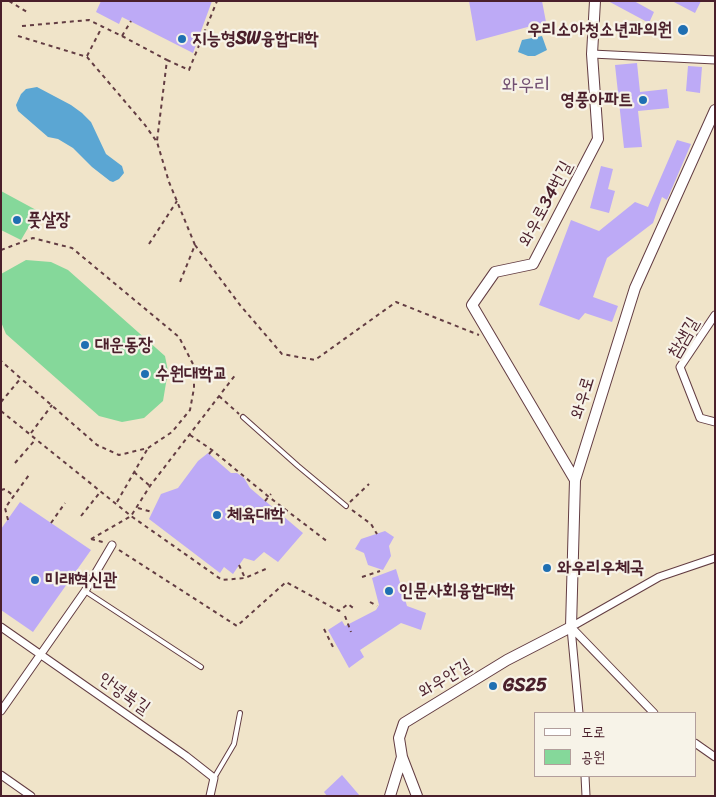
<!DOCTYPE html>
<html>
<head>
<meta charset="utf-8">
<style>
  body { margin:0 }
  #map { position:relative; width:716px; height:797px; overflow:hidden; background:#f0e4c9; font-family:Sriracha,"Poor Story",sans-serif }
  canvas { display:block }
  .frame { position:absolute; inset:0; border:2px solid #4a1f2b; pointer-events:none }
  .legend { position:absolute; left:534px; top:712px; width:162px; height:65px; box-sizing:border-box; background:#f7f3e8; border:1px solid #b29e9c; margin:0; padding:6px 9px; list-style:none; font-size:15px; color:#4a1f2b }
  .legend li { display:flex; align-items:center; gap:10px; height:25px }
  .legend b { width:25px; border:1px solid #b29e9c }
</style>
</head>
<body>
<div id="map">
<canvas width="716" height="797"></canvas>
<div class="frame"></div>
<ul class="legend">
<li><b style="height:6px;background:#fff"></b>도로</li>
<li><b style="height:14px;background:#85d89a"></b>공원</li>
</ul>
</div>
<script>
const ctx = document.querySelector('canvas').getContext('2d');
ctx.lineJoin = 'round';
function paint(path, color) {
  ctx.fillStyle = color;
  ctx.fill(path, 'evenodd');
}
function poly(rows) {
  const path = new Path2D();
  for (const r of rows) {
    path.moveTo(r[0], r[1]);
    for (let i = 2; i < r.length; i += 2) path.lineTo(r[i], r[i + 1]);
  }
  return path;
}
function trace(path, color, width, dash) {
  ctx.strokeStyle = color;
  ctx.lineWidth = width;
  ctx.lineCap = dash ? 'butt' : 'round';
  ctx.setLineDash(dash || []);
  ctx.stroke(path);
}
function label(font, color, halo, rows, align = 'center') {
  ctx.font = font + ' Sriracha,"Poor Story",sans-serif';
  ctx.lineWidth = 4.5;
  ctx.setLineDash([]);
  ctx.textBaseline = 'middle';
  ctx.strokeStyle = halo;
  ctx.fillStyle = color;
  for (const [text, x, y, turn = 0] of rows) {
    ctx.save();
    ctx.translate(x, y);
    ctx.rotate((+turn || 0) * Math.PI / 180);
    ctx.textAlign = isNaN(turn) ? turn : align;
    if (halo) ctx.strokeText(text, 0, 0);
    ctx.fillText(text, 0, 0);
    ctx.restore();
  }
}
paint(poly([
  [1,191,38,211,21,240,1,230],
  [26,260,51,262,68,270,165,356,168,371,163,401,144,418,122,422,99,416,6,334,1,322,1,274]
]), '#85d89a');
paint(poly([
  [542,36,547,50,535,56,528,56,518,52,522,40],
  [37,87,71,105,82,113,91,122,106,154,122,166,124,173,119,179,113,182,110,181,92,167,73,148,58,139,48,137,18,111,16,105,21,94,26,89]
]), '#5ba6d3');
paint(poly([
  [101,1,212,1,193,53,122,17,119,24,96,12],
  [469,1,542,1,546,22,476,41],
  [608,1,634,1,654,12,649,23],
  [672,1,701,1,695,13],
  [637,63,640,92,667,89,669,108,638,111,642,147,624,148,615,65],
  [688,66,702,67,700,93,686,91],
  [677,140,691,144,667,200,662,197,653,223,607,258,593,297,618,306,612,322,585,313,579,320,539,305,571,220,599,231,635,202,648,207],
  [601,166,613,169,608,189,615,191,609,213,590,208],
  [208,453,231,473,237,473,244,478,250,488,303,533,278,562,264,552,254,561,244,558,233,574,224,567,220,573,149,519,161,494,178,488,198,461],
  [20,502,91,550,33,632,1,610,1,529],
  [385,531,394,537,389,546,391,556,383,570,368,565,364,553,355,549,361,539],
  [396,569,407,606,426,613,421,630,401,623,360,650,364,657,349,668,328,630,342,621,345,626,376,610,379,605,372,578],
  [342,775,360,796,327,796,324,792]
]), '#bdaaf6');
const lane = poly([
  [243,417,298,466,346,506],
  [85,591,201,667],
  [214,778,234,744,240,713]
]);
const street = poly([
  [592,54,715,60],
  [715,315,680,367,700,418,715,422],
  [1,627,186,756,214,778,210,796],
  [571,627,659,577,715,558],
  [571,627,654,713],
  [571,628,579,713],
  [1,711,85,591,112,545],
  [695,743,715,757],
  [1,775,31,796],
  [585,776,586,796]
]);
const secondary = poly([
  [575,480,472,305,495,272,533,264,598,139,592,54,595,1],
  [390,796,402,757],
  [417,796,402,757,399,738,404,723,507,660,571,627,575,480,635,288,715,110]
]);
trace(lane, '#633d43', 6);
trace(street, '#633d43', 9);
trace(secondary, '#633d43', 12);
trace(poly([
  [9,1,27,12],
  [22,26,89,20,122,36,131,21],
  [18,36,87,57,145,125,157,142,169,182,195,245,180,282],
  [122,36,167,60,157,141],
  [87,56,102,27],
  [167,60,189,70,217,1],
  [149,244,177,201],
  [195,245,240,305,282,354,315,360,396,302,479,335],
  [1,250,33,238,72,248,179,337,194,366,194,388,190,410,172,432,148,448,119,455,97,445,1,361],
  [219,396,239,414],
  [1,402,21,378],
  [1,411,131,516,222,580,245,578,268,568],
  [31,433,52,405],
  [190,435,212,450,269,497,328,542],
  [209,454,214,448],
  [15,463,36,439],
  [134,472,150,486],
  [1,490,5,489,14,496],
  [265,501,271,494],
  [117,502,148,448],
  [350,502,369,484],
  [138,508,152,512],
  [352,510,371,524,377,534],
  [81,516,101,491],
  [8,520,5,508,29,475],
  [51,523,65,503],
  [91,539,103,542],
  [91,539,131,516,150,486,236,374],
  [119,550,237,626,286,582,339,611,348,604,356,610],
  [239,565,245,578],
  [362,577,380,571],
  [370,602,377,606],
  [345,616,351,632],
  [324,629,334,649]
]), '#633d43', 2, [4, 4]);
trace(lane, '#fff', 4);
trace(street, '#fff', 7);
trace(secondary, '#fff', 10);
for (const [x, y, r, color] of [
  [683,30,6,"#1f6fb2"],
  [182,39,5,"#1f6fb2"],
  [643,100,5,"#1f6fb2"],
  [17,220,5,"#1f6fb2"],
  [85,345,5,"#1f6fb2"],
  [145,374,5,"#1f6fb2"],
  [217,515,5,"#1f6fb2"],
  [547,568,5,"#1f6fb2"],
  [35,580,5,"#1f6fb2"],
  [389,591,5,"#1f6fb2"],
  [493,686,5,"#1f6fb2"]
]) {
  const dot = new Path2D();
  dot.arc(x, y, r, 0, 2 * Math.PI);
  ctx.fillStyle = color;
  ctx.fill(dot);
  trace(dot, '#f7f3e8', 2);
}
label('bold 18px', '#4a1f2b', '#f7f3e8', [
  ["우리소아청소년과의원",672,30,"right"],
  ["지능형SW융합대학",192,39],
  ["영풍아파트",633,100,"right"],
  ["풋살장",27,220],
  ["대운동장",95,345],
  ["수원대학교",155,374],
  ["체육대학",227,515],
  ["와우리우체국",557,568],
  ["미래혁신관",45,580],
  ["인문사회융합대학",399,591],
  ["GS25",503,686]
], 'left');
label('18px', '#4a1f2b', '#f7f3e8', [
  ["와우로34번길",546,204,-62],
  ["참샘길",684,338,-60],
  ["와우로",583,398,-73],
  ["와우안길",445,679,-31],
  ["안녕북길",124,694,35]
]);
label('20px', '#725072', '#f7f3e8', [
  ["와우리",526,86]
]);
</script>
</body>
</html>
